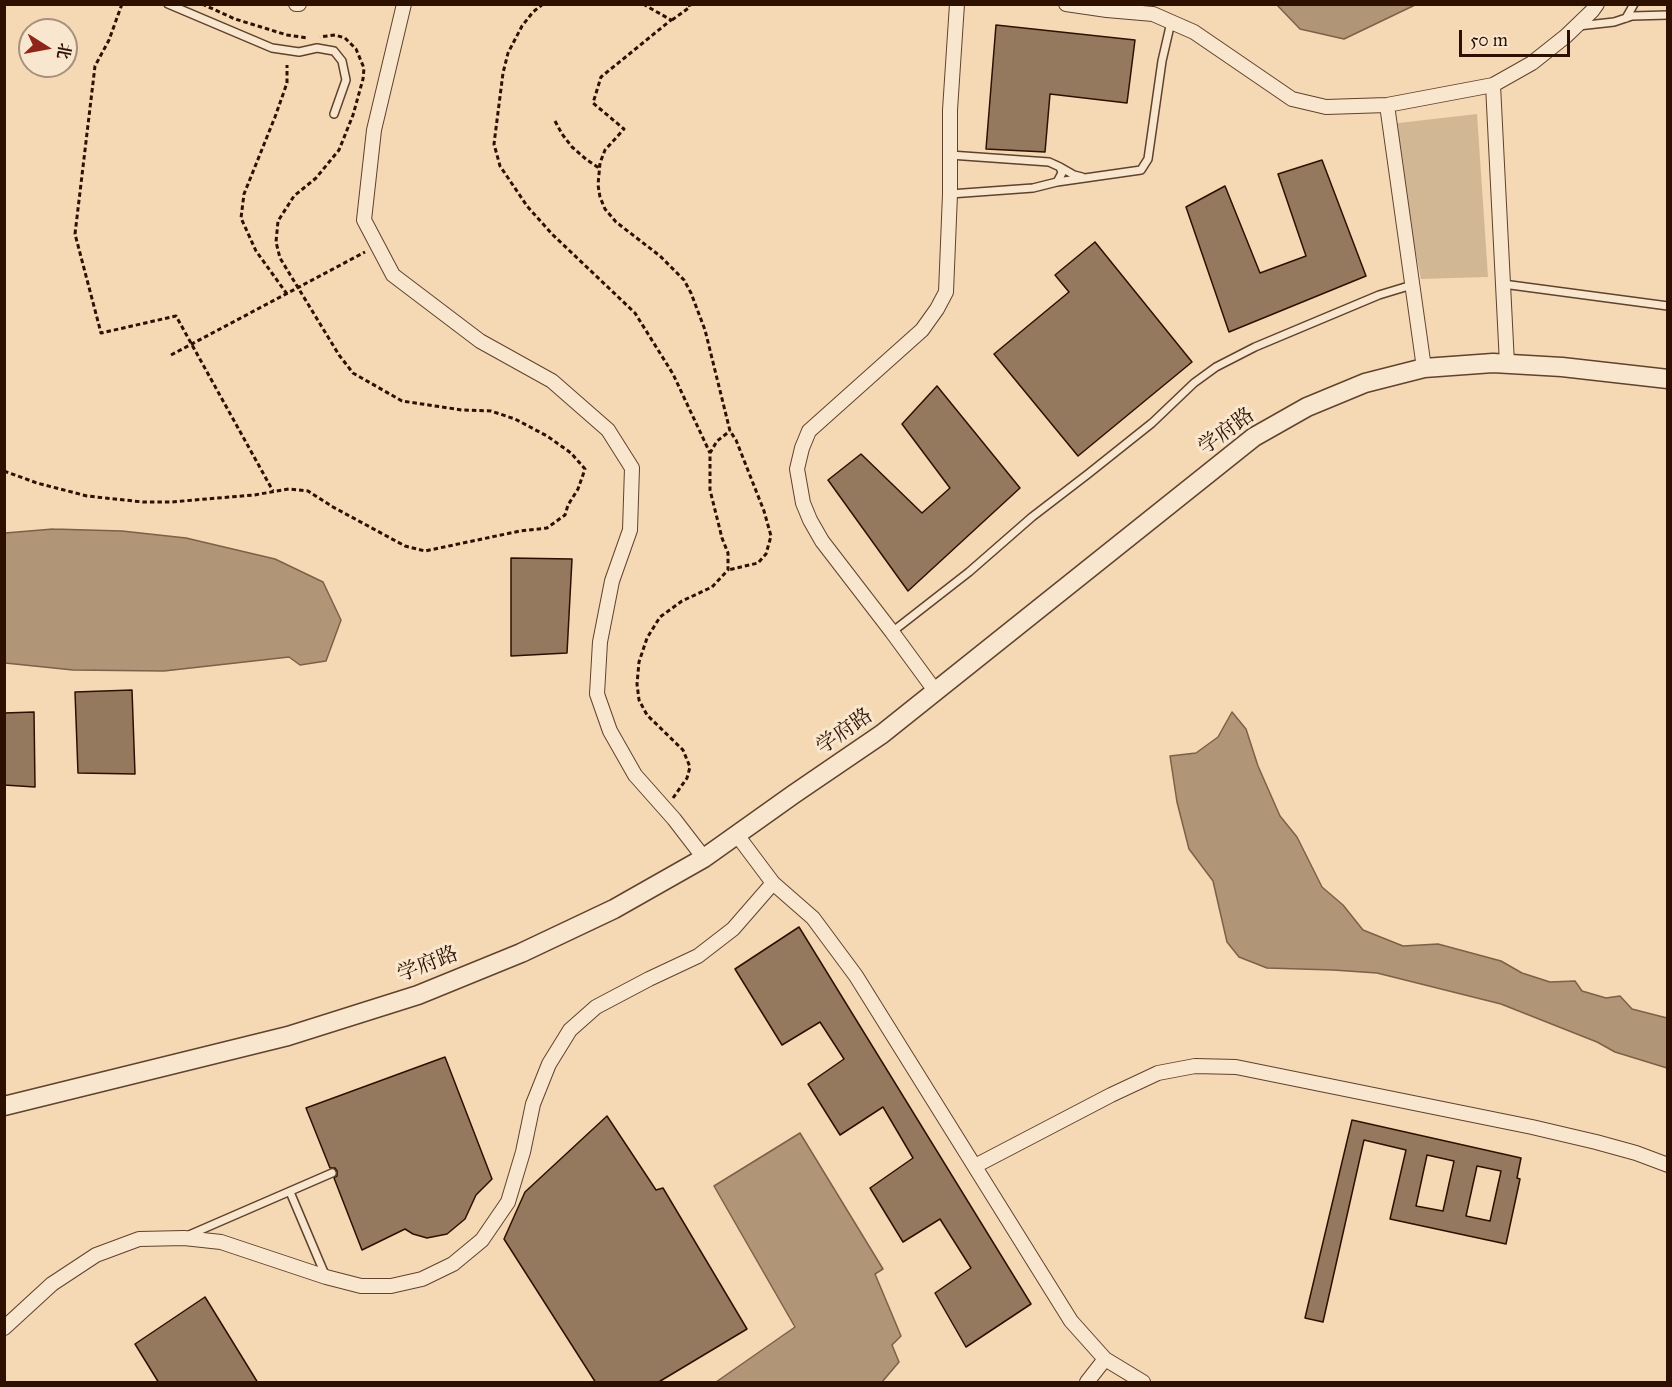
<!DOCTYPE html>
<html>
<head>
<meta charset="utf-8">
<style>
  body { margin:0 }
  #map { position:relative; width:1672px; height:1387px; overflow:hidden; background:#f4d9b4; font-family:"IM FELL Great Primer","Noto Serif SC",serif }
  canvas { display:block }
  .frame { position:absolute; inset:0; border:6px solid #2e1000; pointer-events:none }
  .north { position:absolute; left:18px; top:18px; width:60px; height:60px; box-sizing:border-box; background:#f8e6ce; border:2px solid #a7907c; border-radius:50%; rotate:101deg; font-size:16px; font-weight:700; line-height:24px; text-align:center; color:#2e1000 }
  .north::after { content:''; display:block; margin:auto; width:21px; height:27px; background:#8f2418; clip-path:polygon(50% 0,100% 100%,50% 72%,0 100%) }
  .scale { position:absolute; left:1459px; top:30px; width:111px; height:27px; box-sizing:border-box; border:3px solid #2e1000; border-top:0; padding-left:8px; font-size:18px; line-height:21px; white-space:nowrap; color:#2e1000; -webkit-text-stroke:4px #f8e6ce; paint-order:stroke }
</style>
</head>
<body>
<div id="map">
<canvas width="1672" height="1387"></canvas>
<div class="frame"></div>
<div class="north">北</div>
<div class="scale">50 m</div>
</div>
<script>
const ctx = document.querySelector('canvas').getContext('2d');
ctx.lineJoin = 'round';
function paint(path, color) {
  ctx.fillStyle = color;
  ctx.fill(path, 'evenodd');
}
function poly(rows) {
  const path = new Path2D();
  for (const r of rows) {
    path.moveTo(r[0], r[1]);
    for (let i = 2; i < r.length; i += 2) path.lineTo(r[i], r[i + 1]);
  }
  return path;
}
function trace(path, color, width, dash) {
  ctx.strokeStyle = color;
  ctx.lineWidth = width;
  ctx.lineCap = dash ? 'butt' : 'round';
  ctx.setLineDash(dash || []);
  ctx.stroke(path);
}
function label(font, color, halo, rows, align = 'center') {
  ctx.font = font + ' "IM FELL Great Primer","Noto Serif SC",serif';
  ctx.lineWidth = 6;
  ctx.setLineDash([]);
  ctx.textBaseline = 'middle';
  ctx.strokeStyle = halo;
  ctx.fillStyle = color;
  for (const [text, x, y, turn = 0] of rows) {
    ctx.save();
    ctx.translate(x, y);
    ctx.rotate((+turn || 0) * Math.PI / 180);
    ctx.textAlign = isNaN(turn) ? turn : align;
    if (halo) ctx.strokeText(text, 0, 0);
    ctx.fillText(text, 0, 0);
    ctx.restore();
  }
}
paint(poly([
  [1477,114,1488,277,1421,279,1390,124]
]), '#d2b795');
const water = poly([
  [1277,5,1415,5,1344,39,1300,29,1277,5],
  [53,529,122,531,186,538,275,559,323,582,341,620,326,661,300,665,289,657,164,671,73,670,5,663,5,533,53,529],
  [1232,712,1246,729,1258,766,1280,816,1297,837,1322,887,1343,905,1363,930,1403,946,1438,944,1501,961,1522,973,1550,982,1575,981,1582,991,1606,998,1620,996,1632,1009,1667,1018,1667,1068,1615,1052,1597,1042,1501,1004,1377,973,1333,970,1267,968,1239,957,1227,942,1213,881,1189,849,1177,802,1170,756,1196,753,1218,737,1232,712],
  [800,1133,883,1269,875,1274,901,1336,892,1345,899,1362,882,1382,716,1382,795,1327,714,1186,800,1133]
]);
paint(water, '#b19577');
trace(water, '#7d6047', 1.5);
const building = poly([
  [996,25,1135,40,1127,103,1050,94,1045,152,986,149,996,25],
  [1322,160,1366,276,1229,332,1186,207,1225,186,1260,273,1306,256,1278,174,1322,160],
  [1095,242,1192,362,1078,456,994,354,1069,292,1055,275,1095,242],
  [937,386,1020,488,908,591,828,480,861,454,922,513,950,488,902,424,937,386],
  [511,558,572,559,567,653,511,656,511,558],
  [132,690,135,774,78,773,75,692,132,690],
  [34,712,35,787,4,785,4,713,34,712],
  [799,927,1031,1304,966,1347,935,1293,971,1268,940,1219,903,1242,870,1188,913,1158,883,1107,840,1135,808,1084,844,1059,820,1022,782,1045,735,969,799,927],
  [445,1057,492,1179,476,1195,465,1219,447,1234,427,1238,413,1234,405,1229,362,1250,334,1178,337,1176,337,1171,335,1168,330,1168,306,1108,445,1057],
  [607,1116,656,1190,663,1188,747,1329,657,1383,596,1383,504,1239,525,1192,607,1116],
  [1352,1120,1521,1158,1517,1178,1520,1179,1506,1244,1390,1219,1406,1150,1364,1140,1323,1322,1305,1318,1352,1120],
  [1427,1155,1454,1161,1443,1211,1416,1206,1427,1155],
  [1477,1166,1501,1171,1490,1221,1466,1216,1477,1166],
  [205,1297,258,1383,159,1383,135,1344,205,1297]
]);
paint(building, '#95795e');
trace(building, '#2e1000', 1.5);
const service = poly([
  [168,4,272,48,299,52,317,48,334,51,342,61,346,80,334,114],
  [1626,18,1634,4],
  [1578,26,1614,22,1632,16,1668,15],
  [950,155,1049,162,1060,167,1062,173,1057,182],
  [1060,167,1074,175,1082,177],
  [950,194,1033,188,1057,182,1141,170,1148,159,1162,61,1171,22],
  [1503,284,1668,306],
  [892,632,969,572,1032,517,1088,474,1152,423,1194,383,1216,367,1255,347,1379,295,1412,285],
  [290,1192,326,1277],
  [189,1235,332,1173]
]);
const minor = poly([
  [296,4,299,4],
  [404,4,374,130,364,220,393,275,480,341,552,381,608,430,632,468,630,530,612,581,600,642,597,694,610,731,635,775,674,819,704,858],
  [1066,4,1107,10,1153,14,1194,32,1292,99,1326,107,1387,105,1493,85,1532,63,1566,36,1592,11,1597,4],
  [1493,85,1507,364],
  [1387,105,1424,368],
  [936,692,892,632,822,541,810,520,803,503,797,469,802,448,809,431,922,330,937,309,946,292,950,194,950,110,957,4],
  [737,835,773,883,813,918,856,976,1071,1321,1105,1359,1143,1382],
  [975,1166,1111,1095,1158,1073,1195,1066,1236,1067,1532,1127,1596,1142,1636,1153,1668,1165],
  [4,1328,52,1284,96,1255,139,1239,184,1238,221,1242,326,1277,361,1286,391,1286,422,1279,453,1264,482,1240,508,1202,523,1152,533,1104,549,1064,570,1030,596,1007,649,979,698,956,733,929,773,883],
  [1087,1382,1105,1359]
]);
const tertiary = poly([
  [4,1106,288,1036,418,995,521,953,614,909,704,858,794,794,882,734,1254,437,1307,407,1365,383,1424,368,1493,363,1562,367,1668,379]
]);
trace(service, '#60422d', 10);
trace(minor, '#60422d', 16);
trace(tertiary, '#60422d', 21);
trace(poly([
  [122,4,109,40,95,66,75,234,101,333,176,316,273,491],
  [202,4,235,19,287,35,308,38],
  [543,4,533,12,522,26,508,53,503,73,494,144,500,166,527,206,552,234,635,313,673,374,710,453],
  [643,4,671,20,601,77,593,103,624,129,605,150,600,163,598,185,600,197,605,209,616,222,660,256,684,280,691,293,705,330,730,431,736,440,764,511,771,536,766,554,758,563,728,570],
  [672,20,690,7,689,4],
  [555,121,562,134,572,147,587,160,599,168],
  [287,294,256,251,241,218,244,194,275,117,287,83,287,65],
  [171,355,365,252],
  [4,471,37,483,87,496,143,502,171,502,254,495,289,489,308,491,333,507,405,546,425,551,520,531,547,528,565,515,568,505,578,489,585,469,571,453,547,436,515,419,491,411,462,410,402,401,353,373,339,355,280,258,276,242,278,221,294,196,316,178,339,150,353,115,363,79,364,68,356,49,345,38,335,35,320,37],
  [673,798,687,778,690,767,683,750,647,715,639,700,637,684,639,662,647,638,660,617,682,601,712,587,728,570,728,553,722,538,710,490,710,453,717,441,730,431]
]), '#2e1000', 3, [4.5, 3]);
trace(service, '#f8e6ce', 7);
trace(minor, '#f8e6ce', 14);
trace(tertiary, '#f8e6ce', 18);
label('21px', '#2e1000', '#f8e6ce', [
  ["学府路",1227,432,-36],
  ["学府路",845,732,-35],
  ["学府路",428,965,-21]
]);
</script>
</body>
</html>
